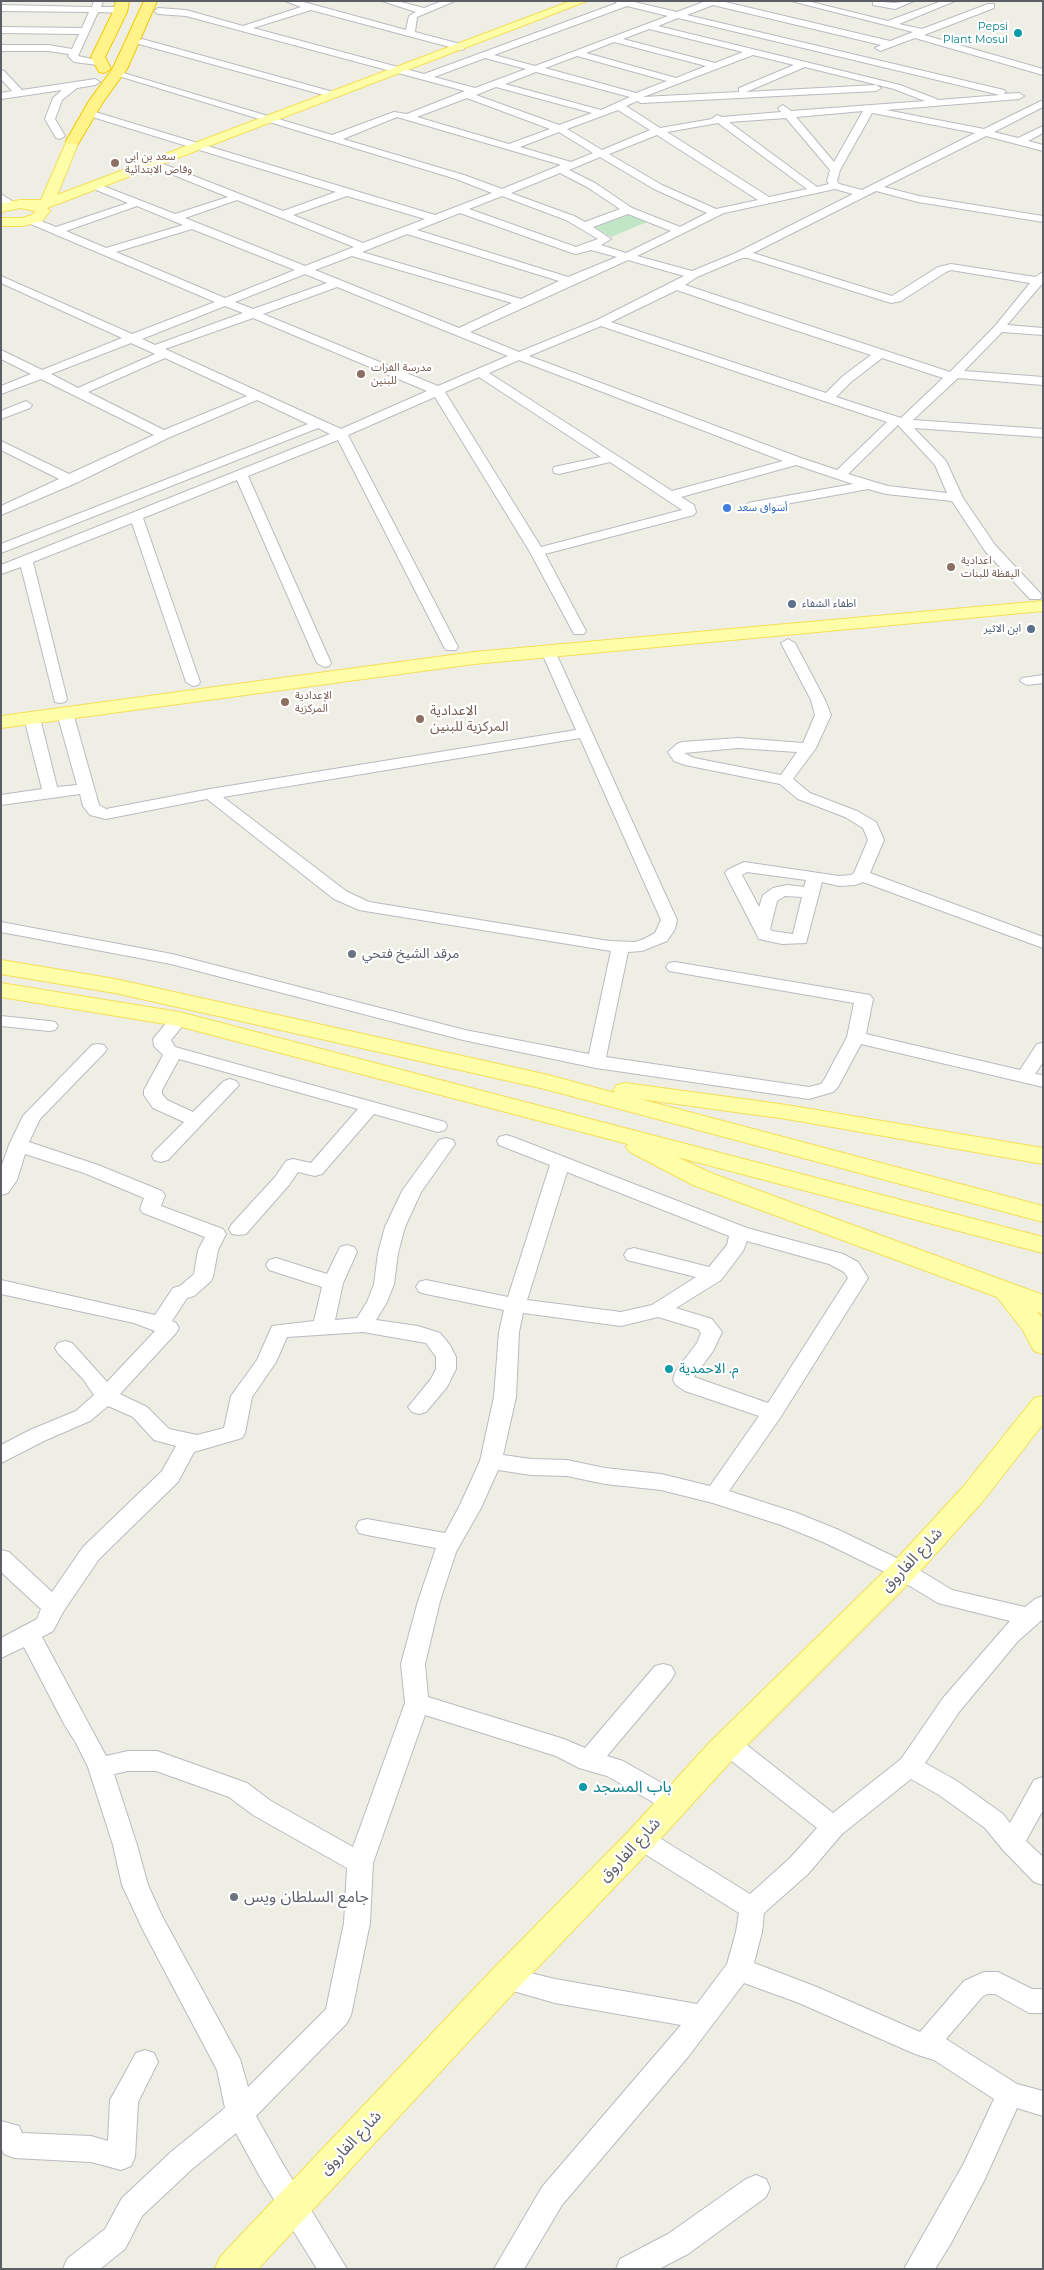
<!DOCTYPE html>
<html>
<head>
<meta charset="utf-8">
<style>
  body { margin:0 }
  #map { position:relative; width:1044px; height:2270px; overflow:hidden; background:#efeee4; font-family:Montserrat,sans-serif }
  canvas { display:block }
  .frame { position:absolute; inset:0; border:2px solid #5c5e65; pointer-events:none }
</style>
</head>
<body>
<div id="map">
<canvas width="1044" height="2270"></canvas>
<div class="frame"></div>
</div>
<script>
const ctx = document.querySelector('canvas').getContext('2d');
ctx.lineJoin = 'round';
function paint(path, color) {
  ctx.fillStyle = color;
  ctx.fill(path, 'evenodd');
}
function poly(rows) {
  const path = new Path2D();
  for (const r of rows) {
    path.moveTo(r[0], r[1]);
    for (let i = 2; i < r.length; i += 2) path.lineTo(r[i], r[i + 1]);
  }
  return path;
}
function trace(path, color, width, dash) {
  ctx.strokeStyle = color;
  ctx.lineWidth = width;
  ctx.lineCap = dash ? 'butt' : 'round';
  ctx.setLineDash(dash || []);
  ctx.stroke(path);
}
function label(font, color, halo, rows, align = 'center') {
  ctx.font = font + ' Montserrat,"Noto Sans Arabic",sans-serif';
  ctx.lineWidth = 4.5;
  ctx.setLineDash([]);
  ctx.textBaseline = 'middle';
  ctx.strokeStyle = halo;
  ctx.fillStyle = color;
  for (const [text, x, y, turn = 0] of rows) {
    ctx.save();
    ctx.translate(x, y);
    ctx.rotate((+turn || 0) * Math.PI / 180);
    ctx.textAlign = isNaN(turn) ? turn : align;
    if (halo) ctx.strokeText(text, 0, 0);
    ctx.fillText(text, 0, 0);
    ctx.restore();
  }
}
paint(poly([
  [629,215,647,222,611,237,595,227]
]), '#c0e7c5');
const minor = poly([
  [94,1,103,1,101,7,121,7,125,10,121,13,98,12,78,56,106,62,106,66,74,62,68,56,69,54,48,51,1,51,1,45,48,45,72,49,79,34,1,33,1,27,82,28,89,12,1,11,1,5,92,7,94,1],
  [285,1,300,1,406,30,409,16,416,12,382,1,397,1,424,8,442,1,455,1,417,17,415,32,464,45,464,49,461,50,311,10,253,28,424,74,617,3,614,1,630,1,677,12,706,1,721,1,890,41,913,32,791,1,807,1,888,21,942,1,955,1,899,24,922,29,988,4,994,4,994,8,924,35,1043,69,1043,75,915,38,880,51,875,48,881,45,713,5,687,15,1004,90,1006,92,1003,94,1019,93,1024,96,1019,99,886,110,984,129,1043,100,1043,107,994,132,1018,138,1043,126,1043,133,1028,141,1043,145,1043,151,986,136,884,187,919,196,1043,216,1043,222,918,202,876,191,753,253,892,296,938,267,951,264,1035,277,1043,272,1043,285,1041,285,1007,325,1043,328,1043,335,1002,332,964,371,1043,377,1043,385,958,378,913,420,1043,429,1043,437,914,428,946,461,963,498,995,545,1040,593,1042,596,1040,599,1030,599,985,551,952,501,886,494,868,489,753,510,748,509,746,506,748,503,753,502,853,484,796,465,681,497,694,505,696,512,694,515,545,554,586,631,584,634,574,634,530,552,435,397,348,435,458,647,456,650,446,650,444,647,338,440,248,476,331,663,329,666,324,667,317,663,237,480,143,518,200,682,198,685,193,686,186,682,132,523,33,562,67,699,65,702,60,703,55,702,21,567,1,574,1,565,330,434,318,428,1,553,1,544,308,424,257,400,168,438,76,483,1,515,1,506,59,479,1,450,1,441,69,474,154,435,41,379,1,394,1,386,31,374,1,359,1,350,42,370,122,338,1,283,1,276,132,334,215,302,26,222,26,218,34,218,56,227,128,203,89,187,88,185,93,182,175,214,228,197,149,165,148,163,153,160,283,211,336,192,86,115,86,111,92,111,435,215,492,193,456,179,112,74,117,71,120,72,332,135,394,112,407,114,465,91,186,16,158,14,154,11,158,8,186,10,243,26,301,7,285,1],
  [627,6,668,16,535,66,494,55,627,6],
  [678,18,1000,95,939,100,900,85,658,26,678,18],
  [649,29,743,52,715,63,623,39,649,29],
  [614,42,706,66,676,78,586,53,614,42],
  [753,55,794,65,739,88,739,92,643,97,753,55],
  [577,56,667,81,636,93,545,68,577,56],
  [485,58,526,69,475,88,434,77,485,58],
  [805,67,894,89,925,101,791,111,783,105,778,108,781,112,722,117,717,115,712,119,660,128,626,106,637,101,641,103,876,91,881,88,876,85,746,92,805,67],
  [536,72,630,97,601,110,505,84,536,72],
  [496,87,592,113,559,125,476,95,496,87],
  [467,98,550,129,509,144,417,117,467,98],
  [618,110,650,130,602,150,567,129,618,110],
  [863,111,834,162,796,117,863,111],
  [872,113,873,113,975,133,862,190,839,184,837,181,840,170,872,113],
  [397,117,561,165,502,189,464,175,343,139,397,117],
  [786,118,830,170,827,181,829,184,817,187,729,122,786,118],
  [718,123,807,189,769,197,667,132,718,123],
  [559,132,593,153,571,162,520,147,559,132],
  [657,135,758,200,716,209,662,185,609,154,657,135],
  [600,157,654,189,707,213,680,227,632,208,595,183,569,170,600,157],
  [560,173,587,187,620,209,585,222,574,216,511,193,560,173],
  [835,189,853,194,736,253,692,271,637,256,724,213,835,189],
  [347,196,425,219,363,243,293,215,347,196],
  [502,196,566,220,598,239,576,247,469,209,502,196],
  [237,200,354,247,305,266,185,218,237,200],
  [137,206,183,225,106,248,66,231,137,206],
  [460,213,572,253,576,254,591,250,617,257,568,277,417,230,460,213],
  [628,214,671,231,626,253,601,245,611,239,593,227,628,214],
  [192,229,295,270,225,298,116,252,192,229],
  [407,234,559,281,521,299,362,252,407,234],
  [352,256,512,303,459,328,315,270,352,256],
  [742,258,748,258,891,303,901,301,946,272,951,270,1030,283,995,326,950,372,685,285,697,277,742,258],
  [628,260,684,276,597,320,519,352,470,332,628,260],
  [305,274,327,283,253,309,235,302,305,274],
  [337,287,508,356,438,386,263,314,337,287],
  [677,290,761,319,871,355,843,376,826,393,611,322,677,290],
  [225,306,243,313,155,345,142,339,225,306],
  [253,318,427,391,341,429,165,349,253,318],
  [601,326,824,401,887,422,837,470,801,458,529,356,601,326],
  [131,343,155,354,78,388,51,374,131,343],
  [165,358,247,396,164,430,88,392,165,358],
  [882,358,943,378,901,418,836,397,851,382,882,358],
  [519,360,783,461,672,491,489,373,519,360],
  [479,377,601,457,554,467,553,470,554,473,559,474,610,462,682,510,541,547,445,392,479,377],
  [898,425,935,465,947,493,888,486,848,474,898,425],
  [873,1,894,3,914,1,895,9,873,5,873,1],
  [142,39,337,93,339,95,337,97,331,97,139,44,137,42,142,39],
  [1,70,4,71,22,90,95,79,100,82,95,85,77,88,62,100,55,119,65,136,60,139,56,138,45,119,53,98,62,90,1,99,1,93,12,91,1,79,1,70],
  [1,194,15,203,15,207,7,207,1,202,1,194],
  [26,401,32,405,30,408,1,419,1,411,26,401],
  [788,639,795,643,825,700,831,715,816,748,793,779,810,793,857,811,876,822,884,840,870,873,1043,937,1043,948,863,882,855,885,839,886,822,882,806,943,782,944,759,939,725,873,727,870,744,862,839,876,851,875,854,873,868,840,863,828,845,817,798,799,780,784,685,765,674,761,668,752,677,744,682,742,738,738,803,743,815,715,811,700,781,643,788,639],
  [738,748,797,752,781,775,694,758,684,753,738,748],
  [747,872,806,880,804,887,787,885,773,888,763,895,759,907,742,875,747,872],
  [785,896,802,897,793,934,772,931,770,929,777,901,785,896],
  [548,647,555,651,677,920,675,929,667,941,642,951,628,952,606,1057,809,1087,821,1084,824,1080,847,1037,854,1003,669,971,666,967,669,963,675,962,870,995,873,999,866,1034,1020,1070,1037,1044,1043,1043,1043,1062,1035,1074,1043,1075,1043,1087,861,1044,838,1087,833,1092,809,1099,596,1068,463,1040,171,964,1,932,1,922,172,954,465,1030,589,1054,611,951,359,910,334,899,207,799,106,819,90,815,83,806,80,794,1,805,1,795,42,789,24,718,27,715,32,713,37,715,40,718,57,787,77,785,57,713,60,710,65,708,70,710,73,713,99,805,106,809,210,789,576,730,541,651,548,647],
  [580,738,661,920,655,933,644,939,635,942,609,941,369,902,346,891,223,797,580,738],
  [1043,675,1043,683,1027,685,1020,681,1022,678,1043,675],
  [179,1014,185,1015,188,1019,171,1040,175,1047,445,1122,447,1126,445,1130,438,1132,374,1114,322,1174,315,1176,298,1172,289,1185,246,1234,239,1235,232,1234,229,1229,232,1224,275,1177,286,1161,293,1159,311,1163,358,1109,179,1059,162,1090,162,1094,167,1100,193,1112,224,1081,230,1079,236,1081,239,1085,168,1160,161,1162,154,1160,152,1156,154,1152,184,1122,153,1108,144,1095,144,1090,163,1055,154,1046,153,1039,173,1015,179,1014],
  [1,1016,49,1021,55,1022,58,1026,55,1030,49,1031,1,1026,1,1016],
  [98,1044,104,1045,107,1049,104,1053,40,1119,29,1142,98,1165,162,1191,165,1195,161,1206,223,1229,226,1234,218,1250,213,1277,210,1282,194,1296,187,1298,172,1321,176,1323,179,1328,176,1333,120,1394,147,1407,169,1429,197,1435,224,1428,231,1396,257,1360,272,1326,314,1321,322,1287,269,1270,266,1265,269,1260,276,1258,327,1274,340,1247,347,1245,354,1247,357,1252,343,1283,335,1320,357,1318,367,1302,374,1284,378,1253,385,1227,402,1191,439,1140,446,1138,453,1140,455,1144,421,1192,405,1227,398,1253,394,1284,387,1302,376,1320,418,1326,440,1333,450,1345,456,1357,456,1369,447,1387,426,1412,419,1414,412,1412,408,1407,431,1379,436,1369,436,1357,426,1343,363,1332,287,1337,276,1362,252,1397,245,1433,242,1438,194,1452,178,1482,99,1559,63,1612,53,1631,42,1637,106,1756,128,1751,157,1751,247,1783,271,1801,353,1847,405,1703,401,1664,418,1601,436,1548,367,1535,359,1533,356,1527,359,1521,367,1519,445,1533,459,1507,480,1461,494,1397,499,1332,504,1310,426,1294,419,1292,416,1287,419,1282,426,1280,508,1297,550,1165,499,1145,497,1141,499,1137,506,1135,513,1137,747,1228,843,1254,858,1262,868,1278,780,1418,729,1491,797,1513,839,1530,911,1565,952,1590,1025,1607,1035,1599,1043,1596,1043,1619,1018,1641,959,1712,925,1763,957,1781,1003,1814,1010,1823,1034,1780,1043,1777,1043,1810,1026,1841,1043,1857,1043,1885,1034,1882,1003,1850,985,1828,939,1795,911,1779,842,1834,808,1874,764,1913,762,1932,754,1963,817,1987,920,2032,964,1981,984,1972,998,1972,1032,1989,1043,1989,1043,2013,1029,2013,995,1994,987,1994,982,1997,946,2039,1017,2084,1043,2091,1043,2116,1017,2108,984,2181,950,2245,935,2269,904,2269,964,2163,994,2099,934,2060,915,2054,799,2003,744,1983,688,2057,562,2205,524,2269,494,2269,542,2187,681,2025,555,2003,506,1989,497,1986,493,1978,497,1970,506,1967,555,1979,697,2004,727,1964,736,1932,739,1913,632,1846,629,1839,632,1832,641,1829,650,1832,750,1894,790,1858,817,1828,720,1752,717,1745,720,1738,729,1735,738,1738,833,1813,901,1759,943,1698,1010,1621,938,1603,895,1577,823,1542,781,1525,713,1503,661,1490,605,1484,567,1476,531,1475,498,1470,481,1508,456,1552,440,1601,425,1664,428,1697,564,1739,585,1748,655,1666,663,1664,671,1666,675,1673,671,1680,607,1756,623,1761,683,1795,686,1802,683,1809,674,1812,665,1809,607,1776,579,1768,556,1756,425,1715,373,1863,370,1923,351,2015,347,2023,256,2116,280,2159,347,2269,317,2269,260,2177,236,2133,191,2170,142,2216,125,2249,100,2269,63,2269,67,2259,105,2229,122,2198,171,2152,225,2108,217,2070,143,1930,122,1885,113,1845,88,1767,76,1743,64,1724,24,1647,1,1658,1,1638,37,1619,41,1609,1,1572,1,1550,9,1552,52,1592,83,1547,162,1471,176,1446,154,1440,133,1417,108,1406,90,1421,46,1440,1,1463,1,1445,30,1430,76,1411,94,1395,83,1379,58,1353,55,1348,58,1343,65,1341,72,1343,107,1382,155,1331,134,1323,1,1294,1,1280,155,1315,173,1288,180,1286,194,1274,198,1250,205,1237,143,1213,140,1209,144,1198,84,1173,25,1154,17,1180,8,1193,1,1195,1,1168,9,1145,23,1116,92,1045,98,1044],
  [567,1172,729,1236,727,1245,709,1267,634,1248,627,1250,624,1255,627,1260,696,1277,652,1305,621,1312,527,1300,567,1172],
  [747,1241,829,1264,844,1272,848,1278,768,1403,694,1377,713,1351,722,1332,712,1319,676,1308,721,1280,743,1251,747,1241],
  [523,1313,621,1326,658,1317,698,1329,701,1333,697,1343,675,1372,673,1380,676,1385,685,1391,759,1416,710,1486,661,1474,605,1468,567,1460,531,1459,503,1455,516,1397,519,1332,523,1313],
  [128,1771,156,1771,229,1797,253,1815,347,1868,344,1923,326,2009,248,2087,240,2059,162,1916,148,1885,137,1845,114,1774,128,1771],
  [145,2050,154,2053,158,2062,138,2102,135,2157,131,2166,121,2170,91,2162,14,2158,4,2154,1,2148,1,2121,19,2126,22,2133,91,2136,108,2141,110,2100,136,2053,145,2050],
  [756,2175,766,2179,770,2188,766,2197,688,2254,659,2269,616,2269,620,2259,668,2234,746,2179,756,2175]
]);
const major = poly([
  [571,1,587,1,47,208,50,211,42,221,22,226,1,226,1,218,22,218,32,215,36,211,20,208,1,212,1,204,20,200,41,200,68,138,78,138,79,141,57,195,571,1],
  [1043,601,1043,611,474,664,1,728,1,716,474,652,1043,601],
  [1,960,115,979,548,1075,615,1093,613,1090,617,1085,625,1083,787,1105,1043,1148,1043,1164,787,1119,640,1099,1043,1206,1043,1222,545,1089,115,993,1,974,1,960],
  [1,983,179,1012,1043,1237,1043,1253,677,1157,711,1173,1043,1295,1043,1314,1037,1312,1043,1319,1043,1354,1034,1351,1023,1330,997,1297,693,1185,630,1152,626,1147,628,1144,178,1026,1,997,1,983],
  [1043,1396,1043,1424,983,1501,913,1579,732,1760,652,1848,518,1988,258,2269,215,2269,220,2257,494,1968,630,1830,710,1742,893,1563,963,1487,1034,1398,1043,1396]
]);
const highway = poly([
  [116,1,129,1,127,12,105,57,111,69,104,73,99,72,91,57,113,12,116,1],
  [144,1,157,1,127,69,103,102,78,144,68,144,66,141,89,101,113,68,144,1]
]);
trace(minor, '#b9bbc0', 2);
trace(major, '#f4df57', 2);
trace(highway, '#f2ca00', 2);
paint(minor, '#fff');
paint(major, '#fffea8');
paint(highway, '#fff38a');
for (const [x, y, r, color] of [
  [1018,33,5,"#0f9aa8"],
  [115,163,5,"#8d6e63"],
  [361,374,5,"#8d6e63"],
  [727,508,5,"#3f7fe0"],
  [951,567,5,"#8d6e63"],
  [792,604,5,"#5c6f8a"],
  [1031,629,5,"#5c6f8a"],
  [285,702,5,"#8d6e63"],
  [420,719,5,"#8d6e63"],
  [352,954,5,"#6b7280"],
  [669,1369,5,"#0f9aa8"],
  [583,1787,5,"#0f9aa8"],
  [234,1897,5,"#6b7280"]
]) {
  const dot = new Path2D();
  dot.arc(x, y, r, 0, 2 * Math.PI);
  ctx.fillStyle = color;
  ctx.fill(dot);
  trace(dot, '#fff', 2);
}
label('11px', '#0d838f', '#fff', [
  ["Pepsi",1008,27],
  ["Plant Mosul",1008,40]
], 'right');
label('11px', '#785e54', '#fff', [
  ["سعد بن ابي",125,157],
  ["وقاص الابتدائية",125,170],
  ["مدرسة الفرات",371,368],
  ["للبنين",371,381],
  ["اعدادية",961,561],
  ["اليقظة للبنات",961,574],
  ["الإعدادية",295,696],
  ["المركزية",295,709]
], 'left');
label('11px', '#366cbe', '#fff', [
  ["أسواق سعد",737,508]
], 'left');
label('11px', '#4e5e75', '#fff', [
  ["اطفاء الشفاء",802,604],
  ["ابن الاثير",1021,629,"right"]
], 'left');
label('14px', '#785e54', '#fff', [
  ["الاعدادية",430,711],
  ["المركزية للبنين",430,727]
], 'left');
label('14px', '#5b616d', '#fff', [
  ["مرقد الشيخ فتحي",362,954]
], 'left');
label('14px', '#0d838f', '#fff', [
  ["م. الاحمدية",679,1369]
], 'left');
label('16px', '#5c5e65', '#fff', [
  ["شارع الفاروق",912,1560,-47],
  ["شارع الفاروق",630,1850,-47],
  ["شارع الفاروق",351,2143,-47]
]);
label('16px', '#0d838f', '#fff', [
  ["باب المسجد",593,1787]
], 'left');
label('16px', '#5b616d', '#fff', [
  ["جامع السلطان ويس",244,1897]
], 'left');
</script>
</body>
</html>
